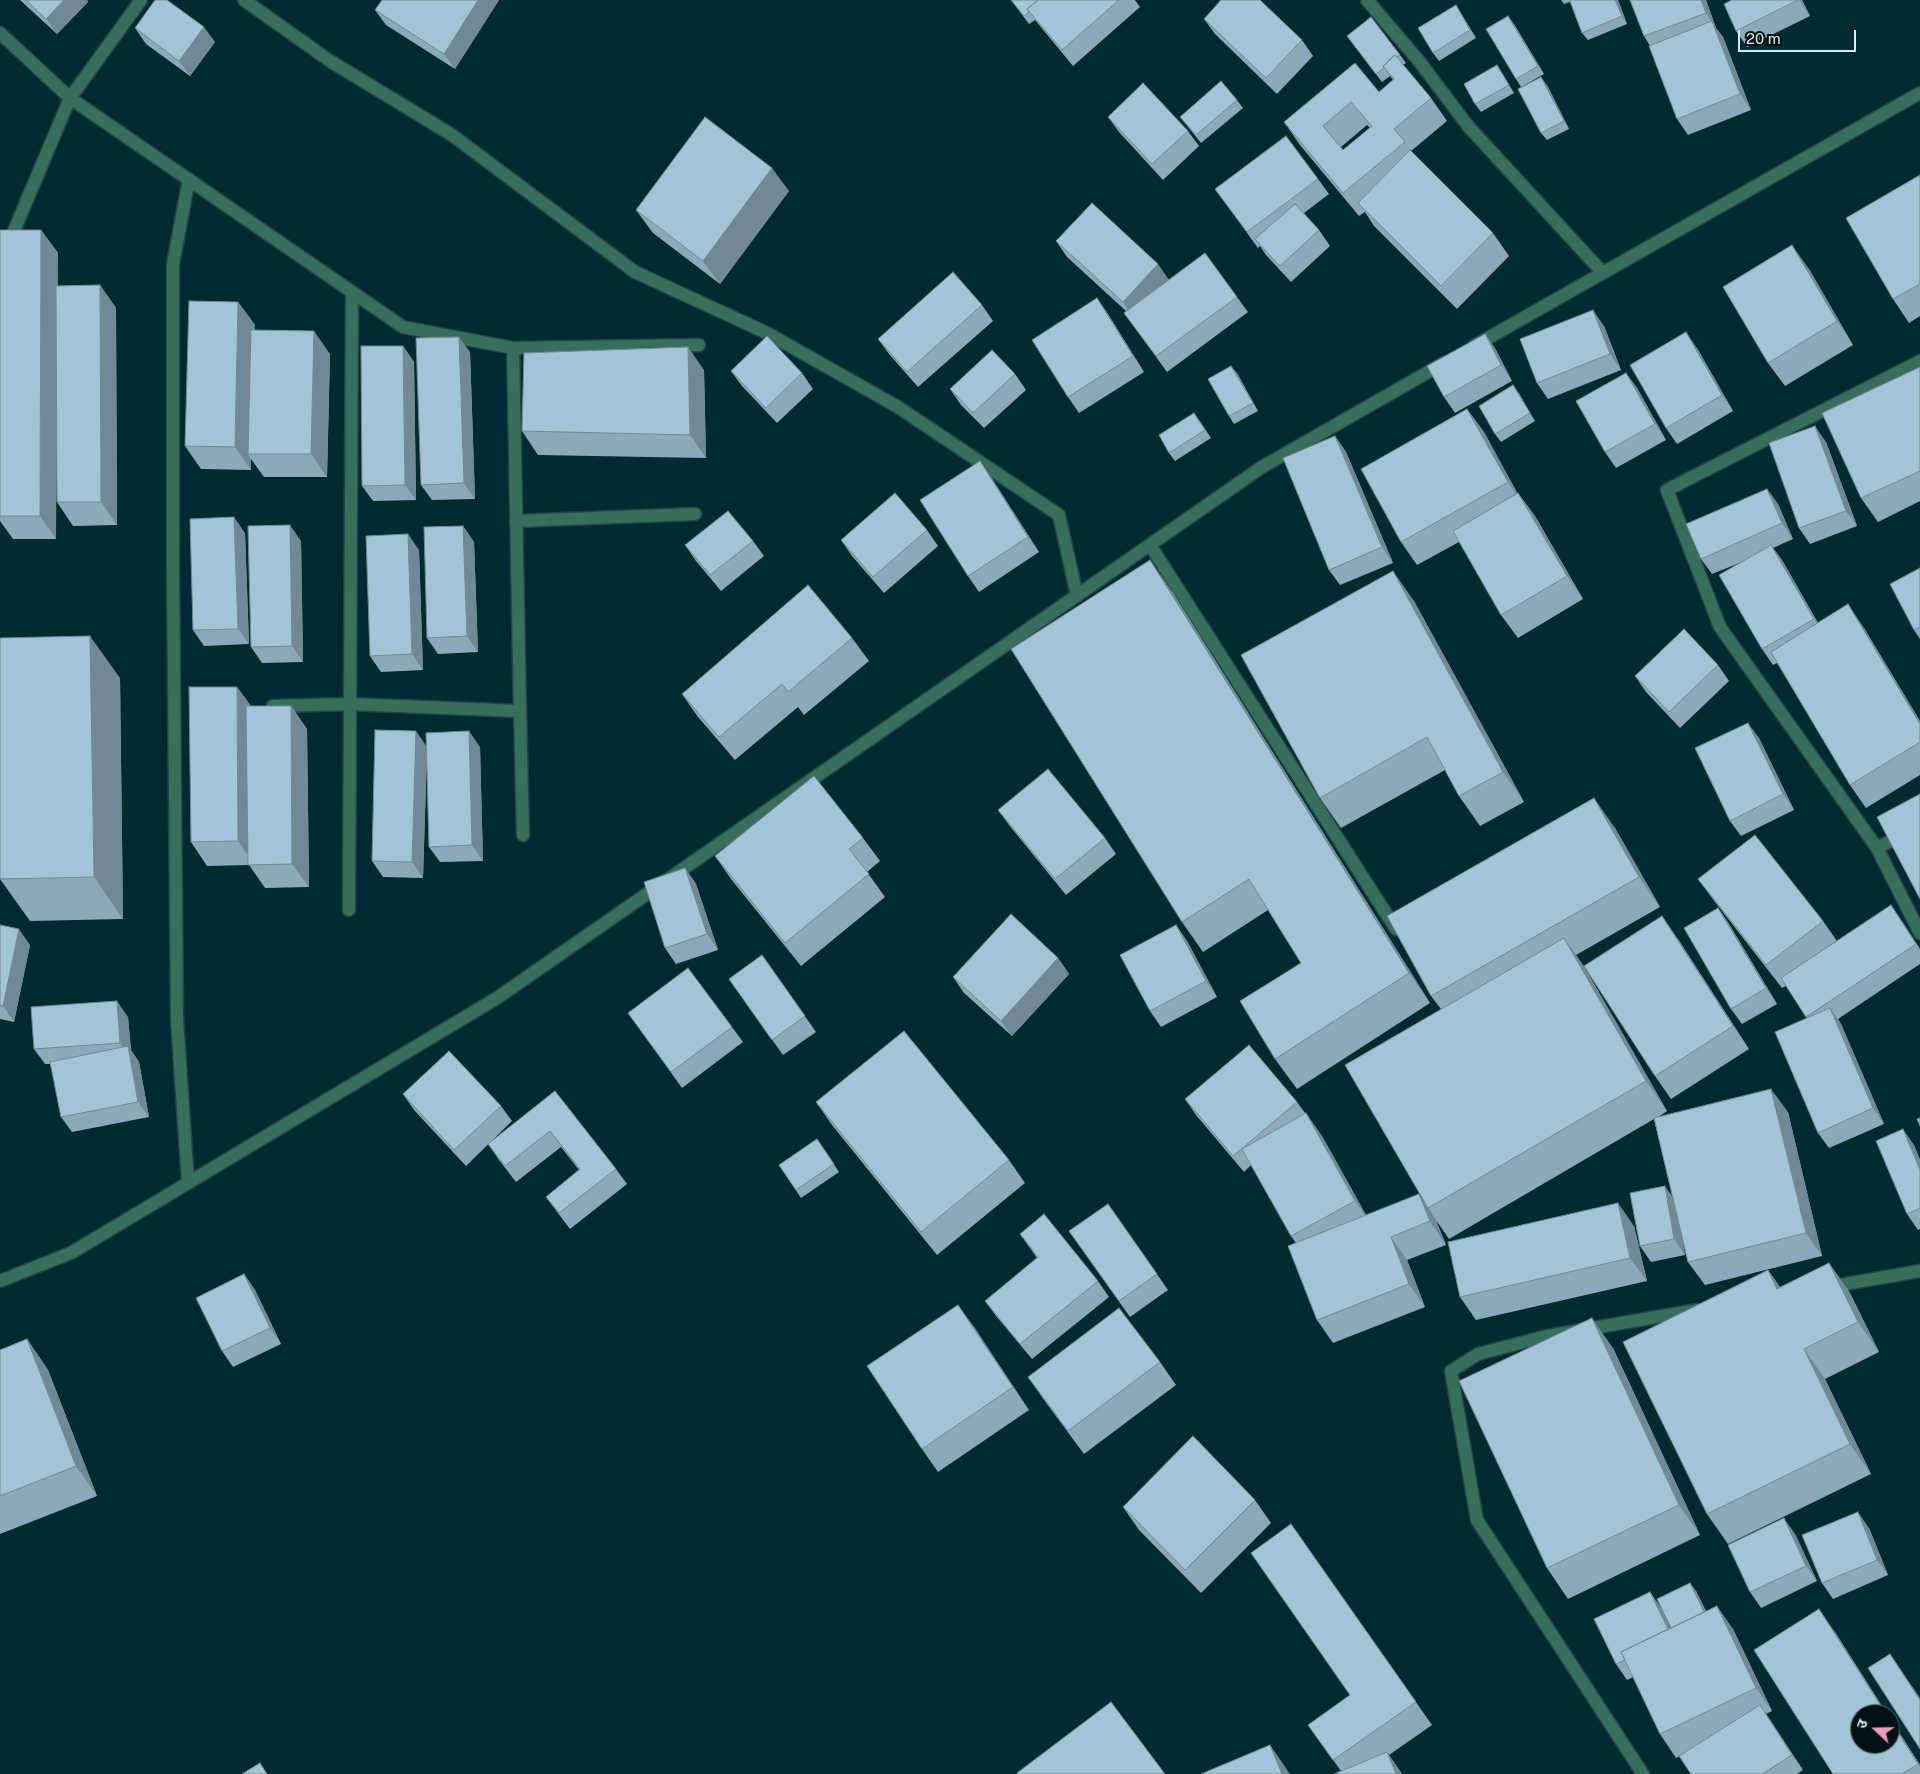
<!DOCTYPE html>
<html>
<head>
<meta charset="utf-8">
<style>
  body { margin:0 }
  #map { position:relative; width:1920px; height:1774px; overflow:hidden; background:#012b2e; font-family:"Public Sans","Noto Sans Devanagari",sans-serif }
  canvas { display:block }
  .north { position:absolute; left:1850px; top:1704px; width:50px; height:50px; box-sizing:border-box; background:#031112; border:1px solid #57686a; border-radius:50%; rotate:291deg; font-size:14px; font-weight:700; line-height:20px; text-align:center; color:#d6ebed }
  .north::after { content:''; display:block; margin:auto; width:18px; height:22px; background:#f09ab6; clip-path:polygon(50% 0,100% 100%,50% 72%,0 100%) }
  .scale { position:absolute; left:1738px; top:30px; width:118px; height:22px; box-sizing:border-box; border:2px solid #d6ebed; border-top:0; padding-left:6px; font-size:15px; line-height:18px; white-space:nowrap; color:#d6ebed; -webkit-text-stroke:4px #031112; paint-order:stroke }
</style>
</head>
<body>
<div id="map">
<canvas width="1920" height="1774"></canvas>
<div class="north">उ</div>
<div class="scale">20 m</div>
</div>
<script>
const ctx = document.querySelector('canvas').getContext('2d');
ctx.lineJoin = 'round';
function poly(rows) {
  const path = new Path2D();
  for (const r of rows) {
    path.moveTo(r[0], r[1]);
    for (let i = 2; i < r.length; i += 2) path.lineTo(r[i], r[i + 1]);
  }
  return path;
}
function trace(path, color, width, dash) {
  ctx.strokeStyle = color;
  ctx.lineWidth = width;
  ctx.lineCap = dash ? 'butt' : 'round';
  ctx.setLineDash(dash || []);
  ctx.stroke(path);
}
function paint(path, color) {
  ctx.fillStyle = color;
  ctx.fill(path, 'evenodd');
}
const minor = poly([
  [141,0,70,98,403,327,513,348,699,345],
  [244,0,330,61,452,135,635,272,767,333,898,407,1059,515,1077,596],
  [1367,0,1419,61,1468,126,1603,273],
  [0,33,70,98,0,264],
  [1474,346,1920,93],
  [513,348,520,711],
  [1920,361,1667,490,1720,627,1877,848,1920,933],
  [516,521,695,514],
  [1150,545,1396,929],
  [273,706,349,704,520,711,523,835],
  [1877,848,1920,826],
  [349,910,352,292],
  [188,1183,177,1019,173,571,173,264,189,179],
  [0,1281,71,1253,497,998,1262,467,1444,363],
  [1828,1287,1920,1271],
  [1643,1774,1477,1520,1451,1371,1478,1354,1547,1336,1697,1310]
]);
trace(minor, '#1f4649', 15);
trace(minor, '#376e5c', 12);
paint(poly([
  [20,0,87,0,88,2,57,34],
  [499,0,455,69,386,25,375,10],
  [1011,0,1135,0,1140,7,1073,66,1035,20,1029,24],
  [1561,0,1618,0,1627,24,1588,40,1582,33,1570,2,1564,4],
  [1706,0,1716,28,1723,37,1751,110,1688,135,1677,119,1650,46,1644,36],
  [1732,0,1802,0,1810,16,1747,47,1736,31],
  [1456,5,1476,38,1439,61,1433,53],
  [1204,19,1302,40,1313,56,1277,94,1215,34],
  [1514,24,1544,74,1521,87,1516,79],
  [135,28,215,42,190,76,146,44],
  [1347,36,1400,55,1406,63,1403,65,1431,98,1447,121,1411,151,1493,233,1509,256,1457,309,1374,226,1365,212,1359,216,1300,145,1284,122,1379,92,1393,80,1390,76,1382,82],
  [1367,125,1370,128,1343,150,1341,147],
  [1502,73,1514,93,1481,112,1475,104],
  [1547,85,1569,129,1547,140,1541,133],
  [1237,100,1243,108,1201,143,1180,117],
  [1108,117,1188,131,1199,146,1163,180,1119,132],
  [1920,175,1920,316,1909,323,1893,299],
  [1318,179,1329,194,1304,213,1319,230,1330,246,1291,282,1266,255,1260,246,1258,248,1215,189],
  [789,191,720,284,653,233,636,210],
  [0,230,41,230,58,253,57,286,100,285,116,308,117,525,73,526,57,502,56,436,56,539,13,539,0,521],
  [1056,241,1169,279,1237,297,1248,312,1167,372,1124,313,1126,311,1067,257],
  [1809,269,1853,345,1785,386,1768,363],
  [1097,298,1108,314,1144,372,1079,413,1068,397],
  [238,302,255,325,254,330,330,354,327,477,264,477,251,459,251,470,201,469,185,446],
  [982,305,993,321,918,387,889,354,878,339],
  [1604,326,1621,370,1548,399,1537,383],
  [1485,334,1496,350,1512,381,1455,413,1444,397],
  [403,346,414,362,416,500,373,501,362,486],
  [1697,348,1733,411,1677,444,1666,428],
  [470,352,475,499,432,500,421,485],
  [1920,367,1920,501,1878,522,1861,498],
  [704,370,706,458,538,455,522,431],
  [731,371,802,373,813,389,777,423,742,386],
  [1237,373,1258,411,1234,424,1229,416],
  [1626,373,1637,388,1666,440,1616,468,1605,452],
  [1015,374,1026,390,984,428,961,405,950,389],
  [1513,385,1535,421,1501,442,1495,434],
  [1467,409,1484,432,1517,493,1518,493,1535,516,1583,599,1518,638,1501,615,1459,542,1417,565,1401,542],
  [1200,421,1211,438,1175,461,1169,453],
  [1335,436,1346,452,1393,563,1340,585,1329,570],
  [1826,442,1857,526,1810,544,1799,528],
  [991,477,1039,552,979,592,968,576],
  [1767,489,1778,504,1793,539,1773,548,1782,560,1818,623,1864,628,1920,721,1920,775,1866,808,1850,785,1777,663,1773,665,1762,649,1742,562,1712,574,1701,559],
  [463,526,474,542,478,652,438,654,427,638],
  [927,530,938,546,884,593,852,556,841,540],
  [245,533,249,644,204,646,193,630],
  [301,541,303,662,262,663,251,647],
  [753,541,764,556,721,591,696,561,685,545],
  [419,550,423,670,381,672,370,656],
  [1920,568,1920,639,1914,630],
  [1171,590,1430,1003,1297,1089,1275,1059,1301,963,1268,910,1203,952,1182,922],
  [1414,601,1524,802,1480,826,1459,796,1445,770,1341,828,1320,798],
  [852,638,869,661,804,715,798,707,735,760,698,717,682,694],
  [1718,665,1729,681,1680,728,1646,692,1635,676],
  [120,678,123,919,30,921,0,879],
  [237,687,251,706,291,706,307,729,309,887,265,888,249,865,207,866,191,842],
  [1759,738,1794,810,1741,836,1730,821],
  [427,746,480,747,483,861,440,862,429,847,427,752,423,878,383,877,372,861],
  [998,810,1105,838,1116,854,1066,895,1009,825],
  [1615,828,1660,907,1576,955,1585,968,1667,1111,1657,1118,1788,1112,1822,1256,1705,1285,1688,1262,1680,1229,1685,1255,1651,1262,1640,1246,1673,1199,1654,1119,1449,1239,1436,1220,1446,1245,1407,1260,1425,1307,1333,1343,1317,1320,1296,1243,1291,1236,1251,1165,1244,1172,1196,1115,1185,1099,1297,1102,1322,1136,1366,1215,1424,1201,1441,1009,1431,996],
  [863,838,880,861,867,872,885,897,801,966,731,879,715,856],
  [685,868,696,884,718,950,676,964,665,948],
  [1698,879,1823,921,1837,941,1902,921,1920,949,1920,964,1838,1019,1841,1024,1884,1124,1829,1148,1818,1133,1807,1018,1786,986,1782,988,1715,902],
  [1718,908,1729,924,1777,1004,1742,1024,1731,1009],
  [0,925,30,945,14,1022,0,1019],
  [1176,925,1187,941,1217,997,1161,1027,1150,1011],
  [1678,939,1749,1049,1671,1099,1655,1076],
  [762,955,816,1032,783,1055,729,979],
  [1058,958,1069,974,1012,1036,964,993,953,977],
  [628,1013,732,1027,743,1042,682,1088],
  [128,1017,131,1050,139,1062,149,1117,72,1132,61,1117,51,1064,45,1064,34,1049],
  [555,1091,616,1169,627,1184,570,1229,546,1197,579,1170,561,1147,516,1182,499,1160,488,1144],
  [403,1094,501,1106,512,1121,466,1166,414,1110],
  [816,1102,1009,1160,1025,1183,937,1255,832,1125],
  [817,1139,839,1172,801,1198,779,1165],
  [1914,1145,1920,1160,1920,1229,1918,1230,1907,1214],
  [1108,1204,1168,1290,1130,1317,1069,1231],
  [1634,1226,1647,1281,1476,1320,1460,1297],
  [1020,1234,1098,1281,1109,1297,1032,1359,996,1316,985,1301,1037,1258],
  [1829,1263,1850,1293,1879,1352,1825,1379,1871,1474,1728,1544,1707,1514,1768,1270,1780,1287],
  [244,1274,255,1290,281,1344,233,1367,222,1351],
  [958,1305,1029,1410,938,1472,922,1449],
  [27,1339,48,1370,97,1496,0,1534,0,1350],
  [1613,1348,1700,1535,1568,1599,1547,1568],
  [1160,1362,1176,1385,1084,1454,1044,1400,1028,1377],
  [1255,1500,1271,1523,1201,1593,1139,1530,1123,1507],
  [1291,1524,1432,1725,1389,1755,1402,1774,1341,1771,1308,1725,1350,1695],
  [1869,1528,1888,1575,1833,1599,1822,1583],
  [1795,1534,1817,1581,1761,1608,1750,1592],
  [1690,1583,1696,1591,1706,1611,1733,1629,1772,1711,1766,1714,1803,1770,1797,1774,1691,1774,1683,1754,1676,1758,1660,1734,1633,1677,1627,1680,1616,1664,1650,1592,1661,1608,1670,1628],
  [1835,1632,1887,1714,1860,1714,1890,1744,1890,1718,1920,1765,1920,1774,1833,1774]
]), '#8ba9b8');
paint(poly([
  [64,0,87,0,88,2,57,34,46,19],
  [478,0,499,0,455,69,444,54],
  [1615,0,1618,0,1627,24,1622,16],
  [1701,0,1706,0,1716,28,1723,37,1751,110,1740,94,1712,22,1706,13],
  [1799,0,1802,0,1810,16],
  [1456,5,1461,13,1476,38,1470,30],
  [1508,16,1514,24,1544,74,1538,66],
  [204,27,215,42,190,76,179,61],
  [1541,77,1547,85,1569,129,1564,121],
  [772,168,789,191,720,284,703,261],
  [41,230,58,253,56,539,40,516],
  [1792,245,1809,269,1853,345,1837,321],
  [1158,264,1169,280,1134,318,1123,302],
  [100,285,116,308,117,525,101,502],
  [1097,298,1108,314,1144,372,1133,356],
  [238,302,255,325,252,454,248,454,251,459,251,470,235,447],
  [1593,310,1604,326,1621,370,1610,354],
  [314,331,330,354,327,477,311,454],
  [1686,332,1697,348,1733,411,1722,395],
  [1485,334,1496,350,1512,381,1501,365],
  [459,337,470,352,475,499,464,483],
  [403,346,414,362,416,500,405,485],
  [688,347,704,370,706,458,690,435],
  [1231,366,1237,373,1258,411,1253,403],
  [1626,373,1637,388,1666,440,1655,424],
  [1513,385,1519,393,1535,421,1530,413],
  [1467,409,1484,432,1524,505,1508,482],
  [1815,426,1826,442,1857,526,1846,511],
  [1335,436,1346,452,1393,563,1382,547],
  [980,461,991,477,1039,552,1028,537],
  [1767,489,1778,504,1793,539,1782,523],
  [1518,493,1535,516,1583,599,1567,576],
  [234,517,245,533,249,644,238,629],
  [290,525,301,541,303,662,292,646],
  [463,526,474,542,478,652,467,636],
  [408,534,419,550,423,670,412,654],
  [1771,545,1782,560,1825,635,1814,619],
  [1150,560,1171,590,1430,1003,1409,973],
  [1393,571,1414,601,1524,802,1503,772],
  [1848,604,1864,628,1920,721,1920,724],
  [90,636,120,678,123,919,94,877],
  [237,687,253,710,255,865,238,841],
  [291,706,307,729,309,887,292,864],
  [1748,723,1759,738,1794,810,1783,794],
  [416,731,427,747,423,878,412,862],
  [469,731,480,747,483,861,472,845],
  [1594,798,1615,828,1660,907,1639,877],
  [685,868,696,884,718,950,707,934],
  [1891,905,1902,921,1920,949,1916,944],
  [1718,908,1729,924,1777,1004,1766,988],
  [1662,916,1678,939,1749,1049,1733,1026],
  [1176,925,1187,941,1217,997,1206,981],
  [19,929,30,945,14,1022,3,1006],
  [1564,938,1585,968,1667,1111,1646,1081],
  [1058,958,1069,974,1012,1036,1001,1021],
  [117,1001,128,1017,131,1050,139,1062,149,1117,138,1102,130,1056,120,1043],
  [1830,1008,1841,1024,1884,1124,1873,1108],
  [1771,1089,1788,1112,1822,1256,1806,1233],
  [1306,1113,1322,1136,1371,1224,1355,1201],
  [1903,1129,1914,1145,1920,1160,1920,1170],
  [1665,1186,1676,1202,1685,1255,1674,1239],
  [1419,1194,1436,1220,1446,1245,1430,1221],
  [1618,1203,1634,1226,1647,1281,1630,1258],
  [1391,1237,1407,1260,1425,1307,1409,1284],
  [1829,1263,1850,1293,1879,1352,1858,1322],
  [1768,1270,1789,1300,1777,1289],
  [244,1274,255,1290,281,1344,270,1328],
  [958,1305,975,1328,1029,1410,1013,1387],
  [1592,1318,1613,1348,1700,1535,1679,1505],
  [27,1339,48,1370,97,1496,76,1466],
  [1804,1349,1825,1379,1871,1474,1850,1444],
  [1858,1512,1869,1528,1888,1575,1877,1560],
  [1784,1518,1795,1534,1817,1581,1806,1566],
  [1690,1583,1696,1591,1712,1626,1707,1618],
  [1650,1592,1661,1608,1682,1653,1671,1638],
  [1717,1606,1733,1629,1772,1711,1756,1688],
  [1819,1609,1835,1632,1887,1714,1886,1714],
  [1890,1654,1901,1670,1920,1698,1920,1700],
  [1760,1705,1771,1721,1803,1770,1792,1755],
  [1890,1718,1920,1765,1920,1767,1890,1720],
  [1270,1745,1290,1774,1282,1774],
  [1387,1752,1402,1774,1396,1774]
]), '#718996');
const building = poly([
  [26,0,64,0,46,19,26,0],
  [155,0,167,0,204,27,179,61,135,28,155,0],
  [382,0,478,0,444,54,375,10,382,0],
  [1011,0,1038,0,1027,9,1029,12,1024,16,1011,0],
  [1038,0,1119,0,1062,50,1027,9,1038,0],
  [1221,0,1260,0,1302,40,1266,78,1204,19,1221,0],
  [1571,0,1615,0,1622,16,1582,33,1570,1,1571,0],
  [1630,0,1701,0,1706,13,1644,36,1630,0],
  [1732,0,1798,0,1736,31,1724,4,1732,0],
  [1456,5,1470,30,1433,53,1418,28,1456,5],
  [1508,16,1538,66,1516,79,1486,29,1508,16],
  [1371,17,1400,55,1397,57,1395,55,1383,66,1384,68,1376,74,1347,36,1371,17],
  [1712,21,1740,94,1677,119,1649,46,1712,21],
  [1395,55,1431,98,1394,129,1405,142,1343,193,1284,122,1355,63,1379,92,1394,79,1383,66,1395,55],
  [1351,102,1372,126,1343,150,1323,126,1351,102],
  [1497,65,1509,85,1475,104,1464,84,1497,65],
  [1541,77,1564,121,1541,133,1518,89,1541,77],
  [1221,81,1237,100,1196,135,1180,117,1221,81],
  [1143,83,1188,131,1152,164,1108,117,1143,83],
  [705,117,772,168,703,261,636,210,705,117],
  [1286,136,1318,179,1247,232,1215,189,1286,136],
  [1410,150,1493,233,1441,286,1358,203,1410,150],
  [1920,175,1920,284,1893,299,1846,218,1920,175],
  [1092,203,1158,264,1123,302,1056,241,1092,203],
  [1295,204,1319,230,1280,266,1255,239,1295,204],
  [0,230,41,230,40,516,0,516,0,230],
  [1792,245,1837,321,1768,363,1723,287,1792,245],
  [1205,253,1237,297,1156,356,1124,313,1205,253],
  [953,272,982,305,907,372,878,339,953,272],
  [100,285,101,502,57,502,56,286,100,285],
  [1097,298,1133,356,1068,397,1032,340,1097,298],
  [189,301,238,302,235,447,185,446,189,301],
  [1593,310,1610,354,1537,383,1520,339,1593,310],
  [251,330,314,331,311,454,248,454,251,330],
  [1686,332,1722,395,1666,428,1630,365,1686,332],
  [1485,334,1501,365,1444,397,1427,366,1485,334],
  [767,336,802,373,766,408,731,371,767,336],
  [459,337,464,483,421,485,416,338,459,337],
  [361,346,403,346,405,485,362,486,361,346],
  [688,347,690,435,522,431,524,353,688,347],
  [992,350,1015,374,973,413,950,389,992,350],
  [1231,366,1253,403,1229,416,1208,379,1231,366],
  [1920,367,1920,471,1861,498,1822,413,1920,367],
  [1626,373,1655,424,1605,452,1576,401,1626,373],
  [1513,385,1530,413,1495,434,1479,406,1513,385],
  [1467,409,1508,482,1401,542,1361,469,1467,409],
  [1194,413,1205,430,1169,453,1159,435,1194,413],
  [1815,426,1846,511,1799,528,1769,443,1815,426],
  [1335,436,1382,547,1329,570,1283,458,1335,436],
  [980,461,1028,537,968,576,920,500,980,461],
  [1767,489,1782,523,1701,559,1686,524,1767,489],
  [895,493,927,530,873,577,841,540,895,493],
  [1518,493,1567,576,1501,615,1453,531,1518,493],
  [728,511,753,541,710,575,685,545,728,511],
  [234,517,238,629,193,630,190,519,234,517],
  [290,525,292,646,251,647,248,526,290,525],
  [463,526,467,636,427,638,424,527,463,526],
  [408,534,412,654,370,656,366,536,408,534],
  [1771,545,1814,619,1762,649,1719,575,1771,545],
  [1150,560,1409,973,1275,1059,1240,1001,1301,963,1249,879,1182,922,1011,649,1150,560],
  [1920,568,1920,627,1914,630,1890,584,1920,568],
  [1393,571,1503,772,1459,796,1427,737,1320,798,1241,655,1393,571],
  [808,585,852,638,788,692,782,684,719,737,682,694,808,585],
  [1848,604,1920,724,1920,742,1850,785,1771,652,1848,604],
  [1684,629,1718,665,1669,712,1635,676,1684,629],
  [90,636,94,877,0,879,0,638,90,636],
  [189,687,237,687,238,841,191,842,189,687],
  [246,706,291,706,292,864,248,865,246,706],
  [1748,723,1783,794,1730,821,1695,748,1748,723],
  [375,730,416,731,412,862,372,861,375,730],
  [469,731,472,845,429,847,426,733,469,731],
  [1048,769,1105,838,1055,879,998,810,1048,769],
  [814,776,863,838,849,849,869,874,785,943,715,856,814,776],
  [1920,794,1920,899,1877,817,1920,794],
  [1594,798,1639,877,1431,996,1387,916,1594,798],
  [1755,835,1823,921,1766,965,1698,879,1755,835],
  [685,868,707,934,665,948,644,882,685,868],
  [1891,905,1916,944,1806,1017,1781,978,1891,905],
  [1718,908,1766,988,1731,1009,1684,928,1718,908],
  [1011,914,1058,958,1001,1021,953,977,1011,914],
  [1662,916,1733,1026,1655,1076,1584,966,1662,916],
  [0,925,19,929,3,1006,0,1005,0,925],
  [1176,925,1206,981,1150,1011,1120,955,1176,925],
  [1564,938,1646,1081,1428,1208,1345,1065,1564,938],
  [762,955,805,1016,772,1040,729,979,762,955],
  [688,968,732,1027,671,1072,628,1013,688,968],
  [117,1001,120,1043,34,1049,31,1007,117,1001],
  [1830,1008,1873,1108,1818,1133,1775,1032,1830,1008],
  [904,1031,1009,1160,921,1232,816,1102,904,1031],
  [1249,1045,1297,1102,1233,1156,1185,1099,1249,1045],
  [128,1046,138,1102,61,1117,50,1062,128,1046],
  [449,1051,501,1106,454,1150,403,1094,449,1051],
  [1771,1089,1806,1233,1688,1262,1654,1118,1771,1089],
  [555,1091,616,1169,559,1213,546,1197,580,1169,550,1131,505,1166,488,1144,555,1091],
  [1306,1113,1355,1201,1291,1236,1242,1149,1306,1113],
  [1920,1118,1920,1126,1917,1119,1920,1118],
  [1903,1129,1920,1170,1920,1208,1907,1214,1876,1141,1903,1129],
  [817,1139,834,1164,796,1190,779,1165,817,1139],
  [1665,1186,1674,1239,1640,1246,1630,1193,1665,1186],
  [1419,1194,1430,1221,1391,1237,1409,1284,1317,1320,1288,1246,1419,1194],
  [1618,1203,1630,1258,1460,1297,1448,1242,1618,1203],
  [1108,1204,1157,1274,1119,1301,1069,1231,1108,1204],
  [1044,1214,1098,1281,1020,1344,985,1301,1038,1257,1020,1234,1044,1214],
  [1829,1263,1858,1322,1804,1349,1850,1444,1707,1514,1623,1342,1768,1270,1777,1289,1829,1263],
  [244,1274,270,1328,222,1351,196,1298,244,1274],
  [958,1305,1013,1387,922,1449,867,1366,958,1305],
  [1119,1308,1160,1362,1068,1431,1028,1377,1119,1308],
  [1592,1318,1679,1505,1547,1568,1459,1381,1592,1318],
  [27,1339,76,1466,0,1496,0,1350,27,1339],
  [1193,1436,1255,1500,1185,1570,1123,1507,1193,1436],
  [1858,1512,1877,1560,1822,1583,1802,1535,1858,1512],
  [1784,1518,1806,1566,1750,1592,1728,1545,1784,1518],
  [1291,1524,1416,1702,1333,1760,1308,1725,1350,1695,1251,1553,1291,1524],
  [1690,1583,1704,1612,1671,1628,1657,1599,1690,1583],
  [1650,1592,1668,1629,1621,1652,1625,1660,1616,1664,1594,1619,1650,1592],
  [1717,1606,1756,1688,1660,1734,1621,1652,1717,1606],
  [1819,1609,1886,1714,1860,1714,1860,1744,1890,1744,1890,1720,1918,1764,1902,1774,1833,1774,1754,1650,1819,1609],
  [1890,1654,1920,1700,1920,1749,1868,1668,1890,1654],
  [1111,1702,1165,1774,1018,1774,1017,1773,1111,1702],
  [1760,1705,1792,1755,1762,1774,1691,1774,1679,1756,1760,1705],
  [1270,1745,1282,1774,1201,1774,1270,1745],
  [1387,1752,1396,1774,1334,1774,1387,1752],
  [260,1763,267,1774,242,1774,260,1763]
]);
paint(building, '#a2c4d6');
trace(building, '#718996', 1);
</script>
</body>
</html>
